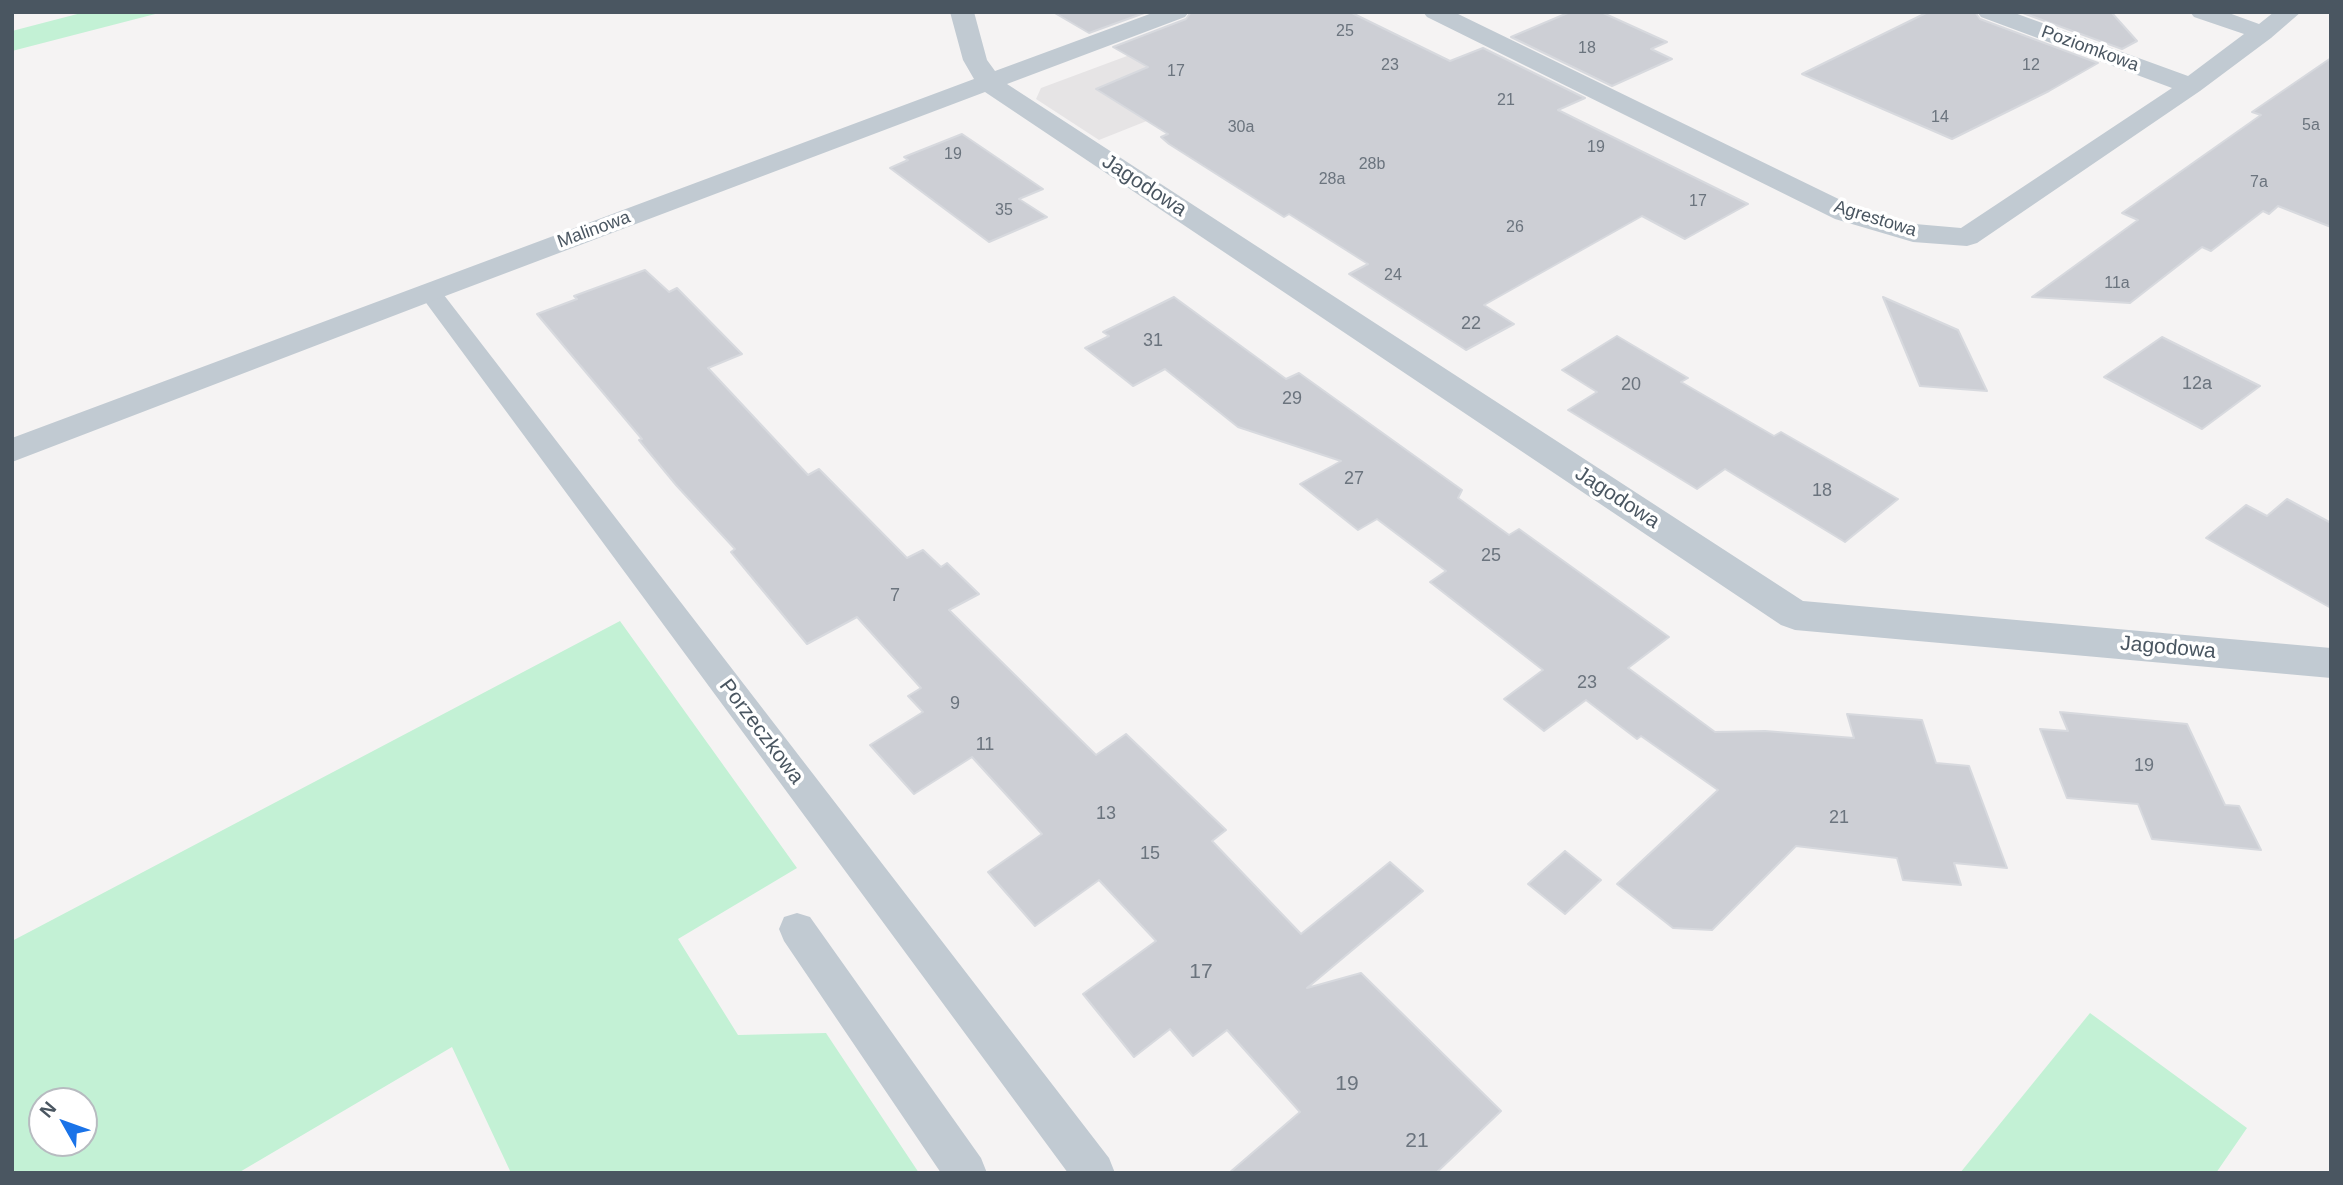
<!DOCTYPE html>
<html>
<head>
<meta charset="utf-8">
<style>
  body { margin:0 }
  #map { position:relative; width:2343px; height:1185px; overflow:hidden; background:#f5f3f3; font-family:Arial,sans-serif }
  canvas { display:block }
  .frame { position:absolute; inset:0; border:14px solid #4a5661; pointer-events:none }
  .north { position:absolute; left:28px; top:1087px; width:70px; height:70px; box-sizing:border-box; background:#fff; border:2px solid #b7bbc0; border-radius:50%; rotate:310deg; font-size:19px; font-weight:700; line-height:28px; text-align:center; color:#4a5661 }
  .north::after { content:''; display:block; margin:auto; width:24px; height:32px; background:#1a73e8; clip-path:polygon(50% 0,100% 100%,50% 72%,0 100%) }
</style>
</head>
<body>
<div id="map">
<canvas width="2343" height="1185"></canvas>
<div class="frame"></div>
<div class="north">N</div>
</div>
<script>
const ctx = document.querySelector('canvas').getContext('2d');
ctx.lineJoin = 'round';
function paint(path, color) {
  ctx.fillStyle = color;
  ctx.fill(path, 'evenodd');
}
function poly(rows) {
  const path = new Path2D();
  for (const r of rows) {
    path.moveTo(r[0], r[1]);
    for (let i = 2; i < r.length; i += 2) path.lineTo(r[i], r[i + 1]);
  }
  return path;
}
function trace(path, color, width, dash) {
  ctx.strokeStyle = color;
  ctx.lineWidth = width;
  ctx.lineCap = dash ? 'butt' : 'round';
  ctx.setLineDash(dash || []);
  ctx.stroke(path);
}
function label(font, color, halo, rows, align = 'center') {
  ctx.font = font + ' Arial,sans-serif';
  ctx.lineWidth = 7;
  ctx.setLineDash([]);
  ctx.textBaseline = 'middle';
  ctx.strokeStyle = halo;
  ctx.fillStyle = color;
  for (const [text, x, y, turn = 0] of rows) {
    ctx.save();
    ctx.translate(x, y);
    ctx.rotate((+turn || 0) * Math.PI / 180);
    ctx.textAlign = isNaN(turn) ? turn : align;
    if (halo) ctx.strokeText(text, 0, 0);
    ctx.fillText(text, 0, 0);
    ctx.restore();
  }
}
paint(poly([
  [1213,24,1287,65,1099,140,1036,99,1041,88]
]), '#e6e4e5');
paint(poly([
  [85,12,163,12,12,51,12,31],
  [620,621,797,868,678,939,738,1035,826,1033,919,1173,511,1173,452,1047,238,1173,12,1173,12,941],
  [42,1101,84,1101,84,1143,42,1143],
  [2090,1013,2247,1128,2216,1173,1960,1173]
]), '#c3f1d5');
const building = poly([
  [1053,12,1147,12,1089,33,1053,12],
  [1191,12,1350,12,1450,61,1483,48,1585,98,1558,110,1748,204,1685,239,1642,216,1484,305,1514,324,1466,350,1349,274,1368,264,1289,214,1284,217,1169,144,1161,137,1168,134,1096,89,1148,67,1113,47,1186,19,1191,12],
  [1570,12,1601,12,1667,42,1651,49,1672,59,1612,86,1511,37,1570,12],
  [1928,12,1975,12,1980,19,2098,63,2049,91,1952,139,1802,74,1928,12],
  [2020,12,2111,12,2137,41,2122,49,2020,12],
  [2331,58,2331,227,2278,206,2269,214,2263,211,2211,251,2202,247,2130,303,2032,297,2138,220,2122,213,2261,115,2252,112,2331,58],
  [962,134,1043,189,1019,199,1047,217,989,242,890,168,908,160,904,157,962,134],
  [645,270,669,292,677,288,742,354,708,368,808,475,819,469,907,558,923,550,941,567,947,563,979,594,949,610,1096,755,1126,734,1226,830,1212,841,1301,934,1390,862,1423,891,1307,988,1361,973,1501,1111,1436,1173,1229,1173,1300,1112,1227,1030,1193,1056,1170,1029,1134,1057,1083,994,1156,941,1099,880,1035,926,988,872,1042,834,972,757,914,794,870,745,923,712,908,696,921,688,857,617,807,644,731,552,735,549,676,485,639,440,642,439,537,314,577,299,574,296,645,270],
  [1174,297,1286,379,1299,373,1462,490,1458,498,1509,535,1519,529,1669,637,1628,668,1715,732,1765,731,1854,738,1847,714,1922,720,1936,763,1969,766,2007,868,1954,863,1961,885,1903,880,1897,858,1796,846,1712,930,1673,928,1617,884,1718,790,1641,736,1637,739,1586,700,1544,731,1504,699,1543,670,1430,582,1446,571,1377,519,1358,530,1300,484,1341,461,1238,427,1165,369,1133,386,1085,348,1109,336,1103,332,1174,297],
  [1883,297,1958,330,1987,391,1920,386,1883,297],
  [1617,336,1688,378,1681,382,1774,436,1781,432,1898,499,1845,542,1725,469,1697,489,1568,410,1597,392,1562,370,1617,336],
  [2162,337,2260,386,2202,429,2104,377,2162,337],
  [2287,499,2331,523,2331,608,2206,538,2246,505,2267,516,2287,499],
  [2060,712,2187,724,2225,805,2239,806,2261,850,2152,839,2138,804,2067,798,2040,729,2068,731,2060,712],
  [1565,851,1601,880,1565,914,1528,884,1565,851]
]);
paint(building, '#cdcfd5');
trace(building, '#d7d9de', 2);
paint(poly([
  [429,284,437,286,1109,1158,1115,1173,1068,1173,421,296,417,291,421,286,429,284],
  [797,913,810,917,981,1158,987,1173,941,1173,784,941,779,929,784,917,797,913]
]), '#c1cad2');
paint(poly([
  [950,12,974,12,987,60,995,71,1155,12,1189,12,1185,17,1007,84,1803,601,2331,648,2331,678,1795,630,1781,625,985,92,440,298,12,462,12,438,974,79,963,60,950,12],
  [1423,12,1454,12,1855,207,1915,224,1961,228,2172,88,1981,17,1977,12,2012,12,2188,76,2244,34,2194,17,2190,12,2226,12,2259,24,2274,12,2301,12,2271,38,2200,91,1977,243,1967,246,1913,242,1835,219,1427,17,1423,12]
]), '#c1cad2');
label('16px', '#6b747e', null, [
  ["25",1345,32],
  ["18",1587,49],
  ["23",1390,66],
  ["12",2031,66],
  ["17",1176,72],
  ["21",1506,101],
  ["14",1940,118],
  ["5a",2311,126],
  ["30a",1241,128],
  ["19",1596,148],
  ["19",953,155],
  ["28b",1372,165],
  ["28a",1332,180],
  ["7a",2259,183],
  ["17",1698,202],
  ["35",1004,211],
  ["26",1515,228],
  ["24",1393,276],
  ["11a",2117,284]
]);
label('18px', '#4a5661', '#fff', [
  ["Poziomkowa",2090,49,20],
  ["Agrestowa",1875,219,17],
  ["Malinowa",594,230,-20]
]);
label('18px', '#6b747e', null, [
  ["22",1471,324],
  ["31",1153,341],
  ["12a",2197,384],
  ["20",1631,385],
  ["29",1292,399],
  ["27",1354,479],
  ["18",1822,491],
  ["25",1491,556],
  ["7",895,596],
  ["23",1587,683],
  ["9",955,704],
  ["11",985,745],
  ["19",2144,766],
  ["13",1106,814],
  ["21",1839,818],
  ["15",1150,854]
]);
label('21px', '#4a5661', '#fff', [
  ["Jagodowa",1144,186,33],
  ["Jagodowa",1617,498,33],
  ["Jagodowa",2168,648,5],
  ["Porzeczkowa",761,732,53]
]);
label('21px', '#6b747e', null, [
  ["17",1201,972],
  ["19",1347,1084],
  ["21",1417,1141]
]);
</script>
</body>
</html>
